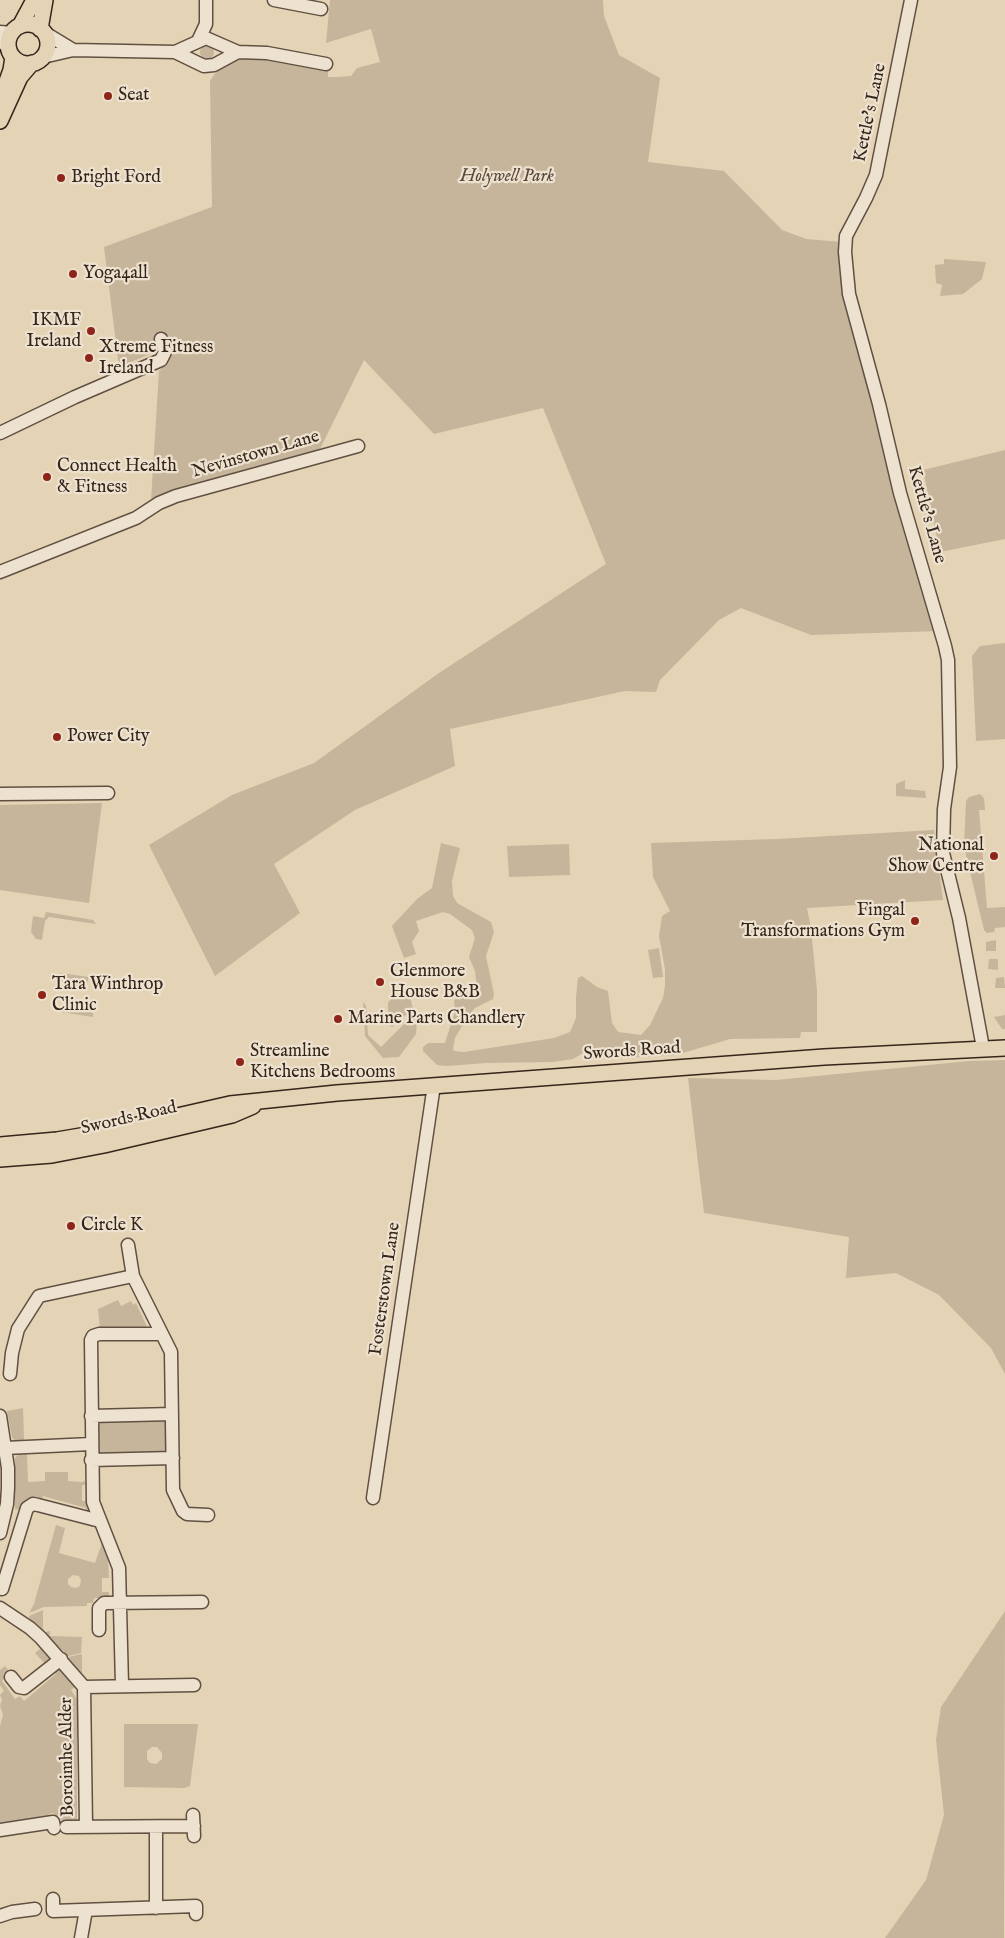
<!DOCTYPE html>
<html>
<head>
<meta charset="utf-8">
<style>
  body { margin:0 }
  canvas { display:block; background:#e4d3b5 }
</style>
</head>
<body>
<canvas width="1005" height="1938"></canvas>
<script>
const ctx = document.querySelector('canvas').getContext('2d');
ctx.lineJoin = 'round';
function paint(path, color) {
  ctx.fillStyle = color;
  ctx.fill(path, 'evenodd');
}
function poly(rows) {
  const path = new Path2D();
  for (const r of rows) {
    if (r.length === 3) {
      path.moveTo(r[0] + r[2], r[1]);
      path.arc(r[0], r[1], r[2], 0, 2 * Math.PI);
      continue;
    }
    path.moveTo(r[0], r[1]);
    for (let i = 2; i < r.length; i += 2) path.lineTo(r[i], r[i + 1]);
  }
  return path;
}
function trace(path, color, width, dash) {
  ctx.strokeStyle = color;
  ctx.lineWidth = width;
  ctx.lineCap = dash ? 'butt' : 'round';
  ctx.setLineDash(dash || []);
  ctx.stroke(path);
}
function label(font, color, halo, rows, align = 'center') {
  ctx.font = font + ' "IM FELL English",serif';
  ctx.lineWidth = 4.5;
  ctx.setLineDash([]);
  ctx.textBaseline = 'middle';
  ctx.strokeStyle = halo;
  ctx.fillStyle = color;
  for (const [text, x, y, turn = 0] of rows) {
    ctx.save();
    ctx.translate(x, y);
    ctx.rotate((+turn || 0) * Math.PI / 180);
    ctx.textAlign = isNaN(turn) ? turn : align;
    if (halo) ctx.strokeText(text, 0, 0);
    ctx.fillText(text, 0, 0);
    ctx.restore();
  }
}
paint(poly([
  [330,0,603,0,604,16,619,55,660,78,648,162,724,171,782,230,806,239,842,242,940,631,811,635,741,608,719,620,660,680,656,692,625,691,450,729,455,766,355,810,274,864,300,913,215,976,149,845,232,795,314,763,439,673,606,564,543,408,434,434,364,360,316,457,151,501,159,371,163,367,169,357,165,335,154,339,155,352,119,367,104,247,212,207,210,81,218,69,229,62,242,58,256,57,298,64,328,71,328,77,337,77,351,76,357,68,380,62,371,29,326,43],
  [207,52,7],
  [944,259,986,262,982,279,963,294,940,296,942,285,936,283,935,265,944,264],
  [1005,450,1005,539,940,552,923,470],
  [1005,643,1005,739,976,741,972,656,980,646],
  [905,780,905,789,925,791,926,798,896,796,896,784],
  [980,794,984,798,985,810,979,810,987,908,1005,907,1005,927,995,928,994,932,987,933,984,930,964,847,966,801,969,797],
  [102,803,89,903,0,890,0,805],
  [934,830,943,900,807,908,811,928,817,990,817,1032,801,1032,800,1038,730,1039,676,1055,618,1058,583,1053,573,1059,553,1062,486,1063,446,1066,437,1065,423,1051,423,1047,428,1043,445,1043,455,1011,454,1000,477,989,475,971,469,957,475,938,472,930,450,914,443,912,416,921,419,931,412,942,416,954,404,958,392,926,417,899,432,888,441,843,460,848,452,881,453,896,457,903,491,922,494,932,486,956,494,994,493,999,475,1008,468,1016,455,1038,453,1048,454,1051,464,1052,554,1038,570,1032,576,1018,576,997,578,978,582,976,597,987,608,991,612,1023,618,1032,641,1035,650,1025,663,998,665,986,665,969,659,936,662,916,670,911,653,877,651,843,777,839],
  [569,844,570,875,509,877,507,846],
  [46,912,93,920,96,924,49,917,45,921,42,940,36,939,31,932,33,916,44,918],
  [996,940,996,951,986,951,986,942],
  [659,948,663,977,653,978,648,950],
  [989,959,998,959,998,970,988,969],
  [60,973,89,977,87,983,80,989,82,985,77,981,69,981,62,983],
  [1004,977,1005,988,995,988,996,978],
  [406,991,409,992,413,1009,392,1027,388,1024,388,1003,392,997],
  [363,1002,366,1006,368,1035,381,1047,408,1020,413,1017,416,1017,417,1021,416,1034,399,1057,383,1058,365,1036],
  [85,1005,88,1006,88,1012,93,1013,93,1017,61,1012,58,1009,75,1012],
  [1005,1015,1005,1029,1002,1029,994,1017],
  [1005,1060,1005,1374,991,1348,939,1295,896,1273,846,1278,849,1237,704,1213,688,1078,776,1080,970,1061],
  [118,1300,121,1306,131,1301,133,1305,136,1303,148,1329,100,1329,98,1309],
  [23,1408,24,1440,15,1441,12,1437,7,1411],
  [167,1420,169,1448,166,1454,98,1455,97,1421],
  [20,1453,27,1454,28,1482,45,1481,45,1472,68,1472,68,1481,82,1482,85,1481,85,1485,82,1485,82,1501,89,1501,90,1513,86,1513,86,1508,43,1496,41,1501,21,1510,15,1509,15,1458],
  [56,1525,65,1528,59,1553,95,1563,102,1543,108,1560,109,1578,102,1578,102,1592,109,1592,109,1598,94,1598,93,1603,87,1603,87,1606,44,1607,29,1613,34,1604],
  [73,1575,79,1576,81,1580,80,1586,76,1588,71,1587,68,1584,68,1579],
  [43,1610,43,1628,45,1632,50,1631,50,1636,82,1637,81,1653,68,1656,29,1618,29,1616],
  [1005,1611,1004,1938,885,1938,926,1880,944,1815,936,1740,941,1707],
  [41,1648,52,1659,47,1666,35,1653],
  [81,1654,82,1655,82,1675,68,1657],
  [5,1666,11,1673,2,1681,15,1699,20,1696,24,1701,56,1674,53,1669,63,1667,76,1686,71,1690,77,1699,77,1822,68,1822,57,1818,54,1813,49,1814,49,1817,0,1826,0,1726,3,1715,0,1706,2,1700,0,1695,4,1691,0,1685,0,1670],
  [124,1724,198,1724,190,1786,184,1788,124,1787],
  [152,1747,157,1747,162,1753,162,1759,156,1764,150,1763,147,1759,147,1751]
]), '#c6b59b');
const minor = poly([
  [274,0,321,9],
  [911,0,876,175,866,198,846,236,845,252,849,294,879,404,900,493,945,646,948,660,950,767,944,809,943,853,959,918,983,1048],
  [0,32,12,33],
  [45,33,73,50],
  [0,41,8,47],
  [198,41,206,24,206,0],
  [175,52,204,66,214,65,238,52],
  [43,57,73,50,175,52,206,38,238,52,267,53,326,64],
  [0,433,75,397,161,360,165,352,161,339],
  [0,572,136,518,159,503,176,496,358,446],
  [0,794,108,793],
  [128,1245,133,1276,171,1352,173,1490,183,1511,187,1514,208,1515],
  [10,1374,12,1353,18,1329,39,1296,133,1276],
  [0,1416,8,1468,8,1488,7,1504,0,1533],
  [91,1416,172,1414],
  [5,1448,91,1444],
  [91,1460,173,1458],
  [373,1498,434,1085],
  [0,1588,2,1589,27,1508,33,1504,38,1505,100,1521],
  [0,1608,30,1628,41,1638,84,1687,194,1685],
  [99,1630,99,1608,104,1603,202,1602],
  [11,1677,19,1687,24,1688,61,1659],
  [122,1685,119,1568,93,1502,91,1340,93,1336,99,1334,162,1334],
  [84,1687,86,1827],
  [193,1815,194,1836],
  [66,1827,194,1826],
  [156,1827,156,1908],
  [0,1830,53,1822,54,1828],
  [53,1899,53,1911,196,1906,196,1914],
  [0,1916,12,1912,35,1909],
  [81,1938,86,1910]
]);
const major = poly([
  [28,44,20],
  [20,26,34,0],
  [40,29,45,0],
  [1,98,11,70,13,57],
  [0,121,20,77,32,63],
  [0,1145,57,1140,116,1130,230,1104,337,1093,824,1057,1005,1048],
  [0,1159,52,1155,104,1145,232,1115,253,1106]
]);
trace(minor, '#615042', 15);
trace(major, '#35251b', 18);
trace(minor, '#ede2cf', 12);
trace(major, '#e4d3b5', 15);
for (const [x, y, r, color] of [
  [108,96,5,"#8f2418"],
  [61,178,5,"#8f2418"],
  [73,274,5,"#8f2418"],
  [91,331,5,"#8f2418"],
  [89,358,5,"#8f2418"],
  [47,477,5,"#8f2418"],
  [57,737,5,"#8f2418"],
  [994,856,5,"#8f2418"],
  [915,921,5,"#8f2418"],
  [380,982,5,"#8f2418"],
  [42,995,5,"#8f2418"],
  [338,1019,5,"#8f2418"],
  [240,1062,5,"#8f2418"],
  [71,1226,5,"#8f2418"]
]) {
  const dot = new Path2D();
  dot.arc(x, y, r, 0, 2 * Math.PI);
  ctx.fillStyle = color;
  ctx.fill(dot);
  trace(dot, '#ede2cf', 2);
}
label('18px', '#35251b', '#ede2cf', [
  ["Seat",118,96],
  ["Bright Ford",71,178],
  ["Yoga4all",83,274],
  ["IKMF",81,321,"right"],
  ["Ireland",81,342,"right"],
  ["Xtreme Fitness",99,348],
  ["Ireland",99,369],
  ["Connect Health",57,467],
  ["& Fitness",57,488],
  ["Power City",67,737],
  ["National",984,846,"right"],
  ["Show Centre",984,867,"right"],
  ["Fingal",905,911,"right"],
  ["Transformations Gym",905,932,"right"],
  ["Glenmore",390,972],
  ["House B&B",390,993],
  ["Tara Winthrop",52,985],
  ["Clinic",52,1006],
  ["Marine Parts Chandlery",348,1019],
  ["Streamline",250,1052],
  ["Kitchens Bedrooms",250,1073],
  ["Circle K",81,1226]
], 'left');
label('18px', '#35251b', '#ede2cf', [
  ["Kettle's Lane",871,113,-78],
  ["Nevinstown Lane",256,455,-16],
  ["Kettle's Lane",926,515,74],
  ["Swords Road",632,1052,-4],
  ["Swords Road",129,1119,-13],
  ["Fosterstown Lane",386,1289,-82],
  ["Boroimhe Alder",68,1757,-91]
]);
label('italic 18px', '#59493b', '#ede2cf', [
  ["Holywell Park",507,177]
]);
</script>
</body>
</html>
